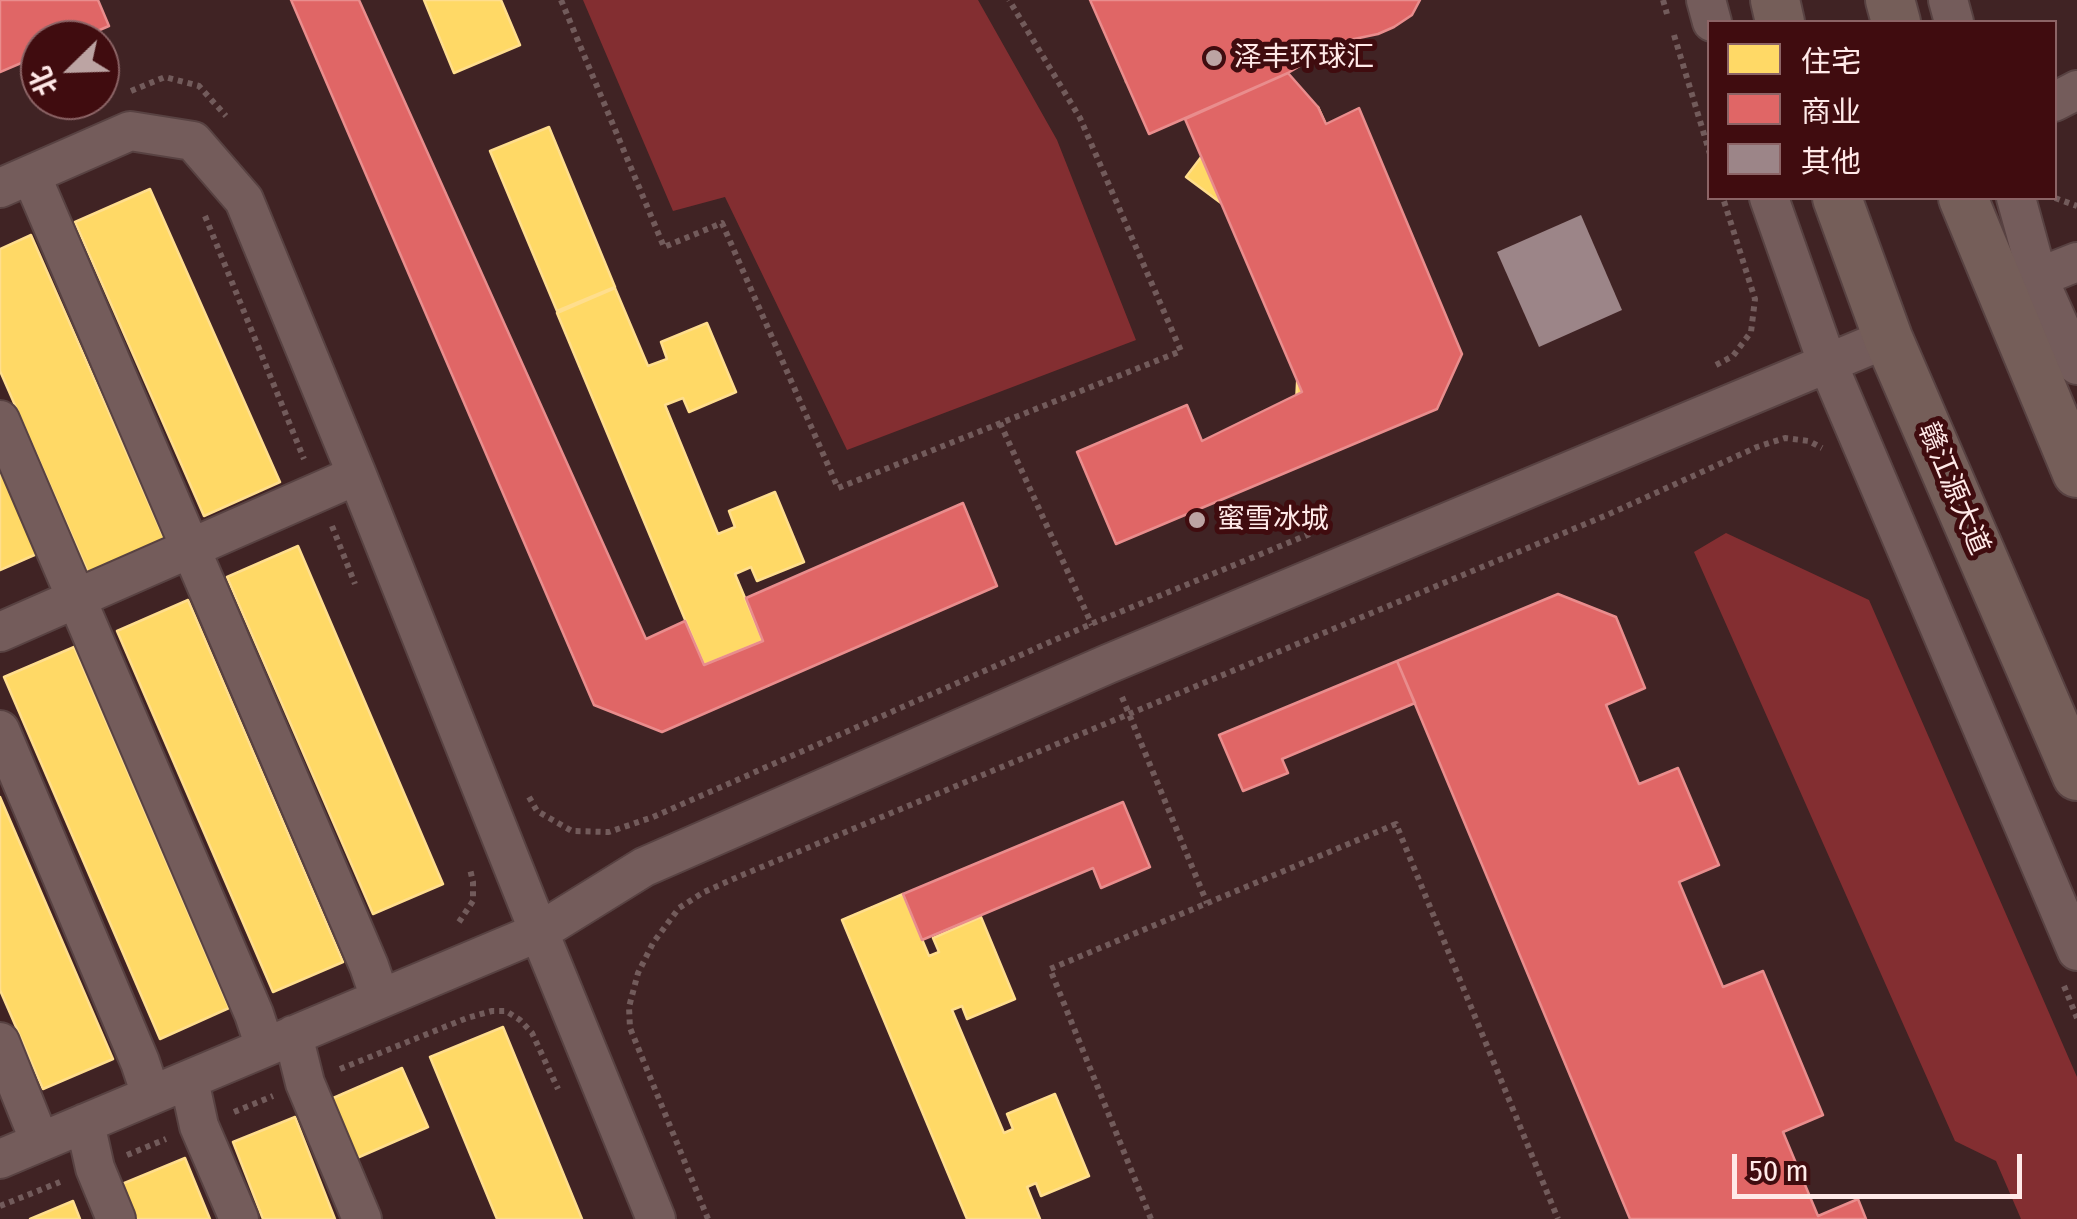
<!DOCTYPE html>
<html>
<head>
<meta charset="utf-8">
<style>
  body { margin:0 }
  #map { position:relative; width:2077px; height:1219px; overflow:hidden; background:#402324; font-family:"Fira Sans Condensed","Noto Sans SC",sans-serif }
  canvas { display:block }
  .legend { position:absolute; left:1707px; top:20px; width:350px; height:180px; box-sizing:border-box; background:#400c0f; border:2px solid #8c6466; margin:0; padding:12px 18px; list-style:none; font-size:30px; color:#ffe9e8 }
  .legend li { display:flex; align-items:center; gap:20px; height:50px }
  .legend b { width:50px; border:2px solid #8c6466 }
  .north { position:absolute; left:20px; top:20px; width:100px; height:100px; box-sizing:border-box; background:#400c0f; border:2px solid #8c6466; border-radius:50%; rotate:247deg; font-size:28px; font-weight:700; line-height:40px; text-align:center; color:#ffe9e8 }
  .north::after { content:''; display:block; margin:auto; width:35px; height:45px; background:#bca4a3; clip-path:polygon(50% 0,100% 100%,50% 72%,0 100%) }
  .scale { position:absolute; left:1732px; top:1154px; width:290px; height:45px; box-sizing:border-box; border:5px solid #ffe9e8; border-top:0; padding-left:12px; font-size:30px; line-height:35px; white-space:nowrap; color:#ffe9e8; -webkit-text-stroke:8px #400c0f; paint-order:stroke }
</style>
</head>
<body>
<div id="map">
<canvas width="2077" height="1219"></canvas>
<ul class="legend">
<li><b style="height:28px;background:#ffd966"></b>住宅</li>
<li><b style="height:28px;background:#e06666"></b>商业</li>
<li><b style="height:28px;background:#9c8588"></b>其他</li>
</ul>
<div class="north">北</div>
<div class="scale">50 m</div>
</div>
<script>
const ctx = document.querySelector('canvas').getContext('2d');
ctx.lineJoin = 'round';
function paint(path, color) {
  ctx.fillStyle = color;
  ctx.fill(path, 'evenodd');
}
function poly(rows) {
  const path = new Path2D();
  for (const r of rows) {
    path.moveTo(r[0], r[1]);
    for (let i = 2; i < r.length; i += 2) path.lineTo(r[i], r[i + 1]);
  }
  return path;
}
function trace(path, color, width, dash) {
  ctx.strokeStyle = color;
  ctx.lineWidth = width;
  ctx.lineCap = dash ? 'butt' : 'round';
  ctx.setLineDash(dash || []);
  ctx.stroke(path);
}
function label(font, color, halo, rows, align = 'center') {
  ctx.font = font + ' "Fira Sans Condensed","Noto Sans SC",sans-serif';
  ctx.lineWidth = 10;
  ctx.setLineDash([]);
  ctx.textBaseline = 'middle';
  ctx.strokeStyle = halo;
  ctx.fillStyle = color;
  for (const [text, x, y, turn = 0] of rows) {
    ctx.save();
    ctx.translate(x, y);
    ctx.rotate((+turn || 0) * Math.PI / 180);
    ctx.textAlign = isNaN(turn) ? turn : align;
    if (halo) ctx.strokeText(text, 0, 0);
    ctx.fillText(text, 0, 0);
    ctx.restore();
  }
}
paint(poly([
  [583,0,978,0,1057,140,1136,340,847,450,725,197,673,211],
  [1726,533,1869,600,2077,1077,2077,1219,2021,1219,1996,1161,1955,1141,1694,552]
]), '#832e31');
const homes = poly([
  [424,0,501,0,520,45,454,73,424,0],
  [1126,0,1205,0,1178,12,1175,84,1126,82,1129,5,1126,0],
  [1215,0,1263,0,1269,12,1228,30,1215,0],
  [1318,107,1361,204,1293,234,1331,319,1400,287,1437,372,1397,390,1382,356,1346,372,1344,443,1294,442,1298,365,1237,215,1186,177,1217,136,1263,172,1289,161,1273,126,1318,107],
  [549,127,615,287,557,311,490,151,549,127],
  [150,189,280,482,204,516,75,222,150,189],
  [31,235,167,545,91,579,0,371,0,249,31,235],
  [615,288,648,366,667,359,661,342,707,323,736,392,689,412,683,398,665,405,718,534,735,527,729,511,775,492,804,562,757,581,751,567,735,574,763,641,704,665,557,313,615,288],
  [0,464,39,553,0,570,0,464],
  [298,546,443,884,373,914,227,577,298,546],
  [188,600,343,962,273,992,117,631,188,600],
  [1551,623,1594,720,1526,750,1564,835,1633,804,1671,888,1630,906,1615,872,1580,888,1577,959,1528,957,1531,882,1470,731,1420,693,1451,652,1497,687,1522,677,1506,643,1551,623],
  [74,647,229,1008,160,1039,4,677,74,647],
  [0,797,113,1059,43,1089,0,990,0,797],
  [903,894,929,956,939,952,933,938,981,917,1015,999,967,1019,962,1006,952,1010,1004,1133,1013,1129,1007,1114,1055,1094,1089,1176,1041,1196,1036,1183,1027,1187,1040,1219,967,1219,842,920,903,894],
  [1706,987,1749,1085,1681,1115,1725,1219,1671,1219,1630,1122,1631,1083,1619,1097,1574,1058,1605,1017,1651,1052,1676,1041,1661,1007,1706,987],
  [503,1027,582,1219,497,1219,430,1057,503,1027],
  [402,1068,428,1127,350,1161,324,1102,402,1068],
  [295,1117,335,1219,263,1219,233,1142,295,1117],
  [185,1158,210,1219,136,1219,122,1184,185,1158],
  [1781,1168,1804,1219,1750,1219,1736,1188,1781,1168],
  [73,1201,80,1219,30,1219,73,1201]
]);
paint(homes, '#ffd966');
trace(homes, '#ffde8d', 2.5);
const shops = poly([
  [0,0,98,0,109,26,76,40,40,40,40,55,0,72,0,0],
  [291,0,359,0,646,639,685,621,704,665,763,641,746,598,963,503,997,586,662,732,594,705,291,0],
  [1090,0,1420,0,1412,15,1394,27,1378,34,1340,42,1288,73,1149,134,1090,0],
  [1288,73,1318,107,1326,124,1359,108,1462,354,1437,409,1116,544,1077,452,1187,405,1202,441,1302,392,1185,119,1288,73],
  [1558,594,1616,617,1645,688,1606,705,1639,784,1678,768,1719,865,1679,882,1723,987,1763,971,1823,1115,1783,1132,1818,1216,1858,1199,1866,1219,1630,1219,1397,661,1558,594],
  [1397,661,1415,703,1282,759,1288,773,1243,791,1219,735,1397,661],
  [1123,802,1150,867,1101,888,1093,868,922,940,903,894,1123,802]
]);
paint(shops, '#e06666');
trace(shops, '#e98d8d', 2.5);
paint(poly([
  [1581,215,1622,310,1539,347,1497,252]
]), '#9c8588');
const minor = poly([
  [1706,0,1712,22],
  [1948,0,1954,22],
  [2054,102,2077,90],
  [31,175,369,966,380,998],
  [0,188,130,131,193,141,244,200,357,475,539,932,656,1219],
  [1769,198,1827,362,2077,951],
  [2016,198,2038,278,2077,365],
  [2014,287,2077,262],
  [0,420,254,1014,265,1047],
  [0,632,357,475],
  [0,730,140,1062,151,1095],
  [293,1035,305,1083,362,1219],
  [0,1042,40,1142],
  [189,1080,199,1126,239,1219],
  [85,1123,95,1168,116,1219],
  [0,1159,539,932,644,867,1108,664,1888,338]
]);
const major = poly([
  [1775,0,1780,22],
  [1890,0,1896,22],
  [1837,198,1888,338,2077,776],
  [1963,198,2077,473]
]);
trace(minor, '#584242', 42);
trace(major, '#584242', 52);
trace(poly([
  [561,0,664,247,722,223,838,488,1181,351,1080,118,1009,0],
  [1663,0,1667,14],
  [1674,35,1710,154],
  [131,91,165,77,199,86,226,116],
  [2055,198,2077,206],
  [205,216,304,459],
  [1716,365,1733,356,1751,332,1755,299,1723,198],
  [1000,423,1092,625],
  [332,526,355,584],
  [1122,697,1207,903],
  [529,797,537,811,572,831,609,832,653,817,1091,624,1317,531],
  [459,922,473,901,473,882,470,869],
  [2064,986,2077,1018],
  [340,1069,467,1018,492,1011,506,1011,520,1020,532,1033,558,1089],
  [234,1112,273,1096],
  [127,1155,166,1139],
  [0,1206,60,1182],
  [708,1219,630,1028,629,1007,638,973,653,943,679,908,704,892,740,876,1607,515,1757,447,1785,438,1809,441,1822,448],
  [1151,1219,1050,969,1396,824,1558,1219]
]), '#725b5b', 6, [5, 5]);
trace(minor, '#745c5b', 38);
trace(major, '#755e59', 48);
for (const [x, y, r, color] of [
  [1214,58,10,"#bca4a3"],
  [1197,520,10,"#bca4a3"]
]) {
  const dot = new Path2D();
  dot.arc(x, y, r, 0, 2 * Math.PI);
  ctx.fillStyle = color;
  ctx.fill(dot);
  trace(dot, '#400c0f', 4);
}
label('28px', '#ffe9e8', '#400c0f', [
  ["泽丰环球汇",1234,58],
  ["蜜雪冰城",1217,520]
], 'left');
label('28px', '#ffe9e8', '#400c0f', [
  ["赣江源大道",1953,489,67]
]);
</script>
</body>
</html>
